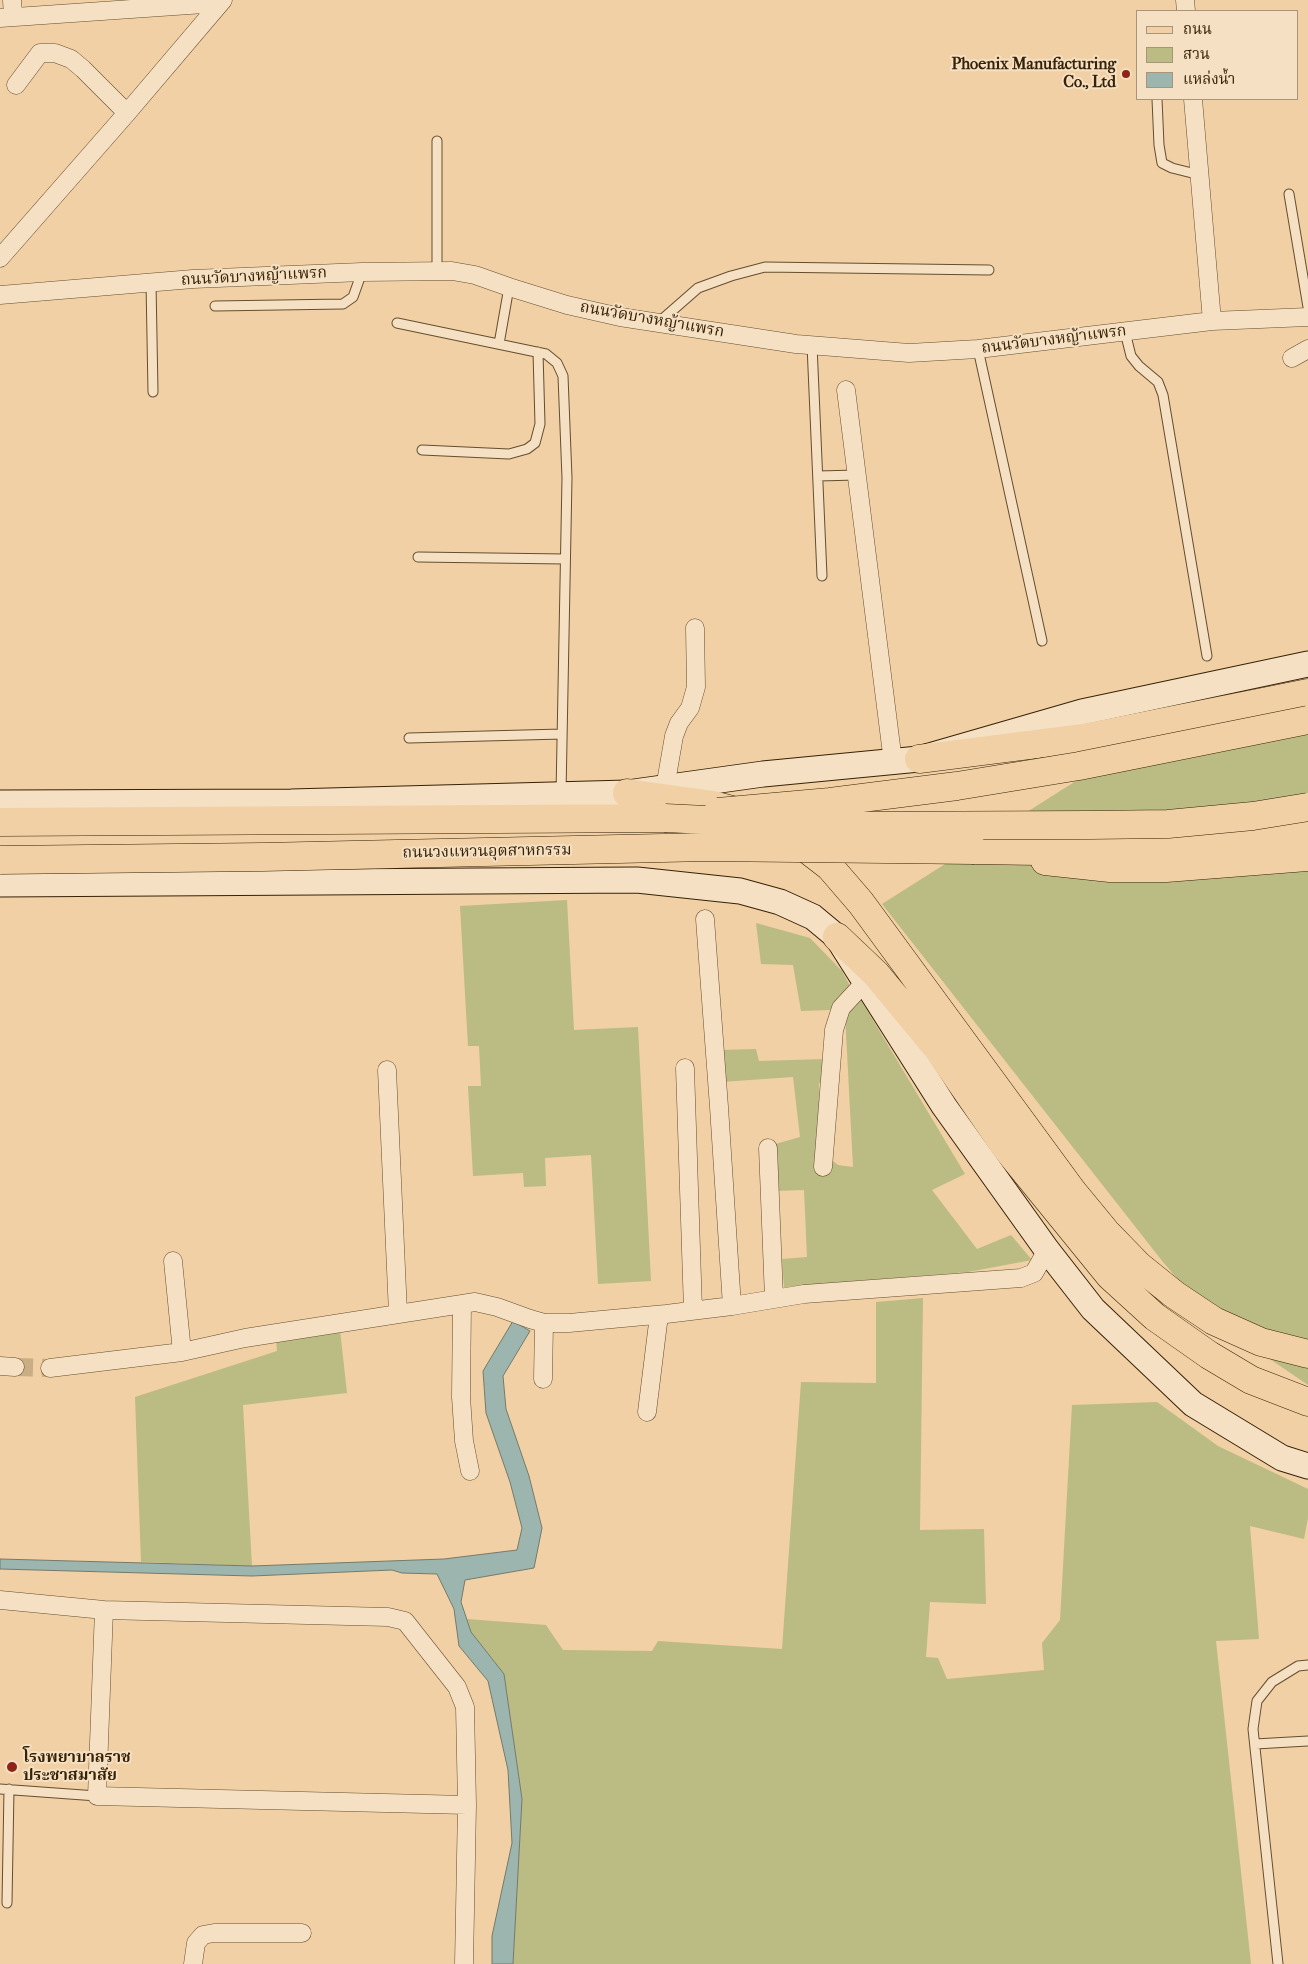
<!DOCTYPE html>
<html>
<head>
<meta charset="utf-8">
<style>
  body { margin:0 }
  #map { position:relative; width:1308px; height:1964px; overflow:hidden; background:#f0d0a4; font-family:"IM FELL French Canon","Noto Serif Thai",serif }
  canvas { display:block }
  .legend { position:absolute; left:1136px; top:10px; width:162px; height:90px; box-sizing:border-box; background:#f5e0c4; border:1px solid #a99478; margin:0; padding:6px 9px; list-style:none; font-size:15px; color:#372206 }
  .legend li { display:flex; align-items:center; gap:10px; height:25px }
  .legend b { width:25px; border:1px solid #a99478 }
</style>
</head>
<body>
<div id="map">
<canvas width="1308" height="1964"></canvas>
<ul class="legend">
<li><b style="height:6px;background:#f0d0a4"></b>ถนน</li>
<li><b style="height:14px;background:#bbbb84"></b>สวน</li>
<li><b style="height:14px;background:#9db5af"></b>แหล่งน้ำ</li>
</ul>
</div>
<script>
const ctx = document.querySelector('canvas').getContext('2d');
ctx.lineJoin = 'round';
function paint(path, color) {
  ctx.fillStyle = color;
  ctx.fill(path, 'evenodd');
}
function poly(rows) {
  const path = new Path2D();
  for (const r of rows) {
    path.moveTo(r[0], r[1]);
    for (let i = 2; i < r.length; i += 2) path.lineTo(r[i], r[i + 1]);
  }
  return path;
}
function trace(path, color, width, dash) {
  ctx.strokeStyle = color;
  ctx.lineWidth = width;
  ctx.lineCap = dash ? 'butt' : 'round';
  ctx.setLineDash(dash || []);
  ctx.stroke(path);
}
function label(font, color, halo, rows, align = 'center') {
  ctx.font = font + ' "IM FELL French Canon","Noto Serif Thai",serif';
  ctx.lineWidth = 4;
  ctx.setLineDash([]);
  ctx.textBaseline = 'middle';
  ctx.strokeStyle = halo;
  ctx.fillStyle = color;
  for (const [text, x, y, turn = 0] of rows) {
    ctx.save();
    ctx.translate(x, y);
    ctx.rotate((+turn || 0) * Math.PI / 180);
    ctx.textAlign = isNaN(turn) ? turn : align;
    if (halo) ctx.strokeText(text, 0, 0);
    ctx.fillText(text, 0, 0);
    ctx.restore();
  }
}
paint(poly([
  [1308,729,1308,1385,1214,1321,1163,1262,882,904,1109,760],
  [567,900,574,1030,638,1027,651,1281,598,1284,591,1155,545,1158,546,1186,524,1187,523,1173,473,1176,468,1086,481,1086,479,1046,468,1046,460,906],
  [756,923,810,938,842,971,850,986,830,1010,801,1011,793,965,761,964],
  [861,1000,965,1174,932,1190,977,1249,1011,1235,1032,1260,968,1272,784,1287,782,1259,807,1257,804,1190,775,1191,772,1145,800,1137,793,1077,721,1082,719,1050,756,1049,759,1061,825,1059,829,1068,819,1084,821,1151,838,1165,853,1167,845,1014],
  [923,1298,920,1530,984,1529,986,1604,930,1602,926,1657,938,1658,947,1679,1044,1670,1042,1643,1060,1620,1072,1405,1157,1402,1218,1446,1308,1489,1308,1518,1304,1539,1250,1526,1259,1639,1216,1641,1251,1964,513,1964,522,1799,504,1674,471,1632,467,1619,546,1625,563,1650,652,1651,658,1641,782,1649,801,1382,876,1383,876,1302],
  [340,1330,347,1393,243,1405,252,1566,141,1562,135,1397,277,1351,276,1340]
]), '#bbbb84');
const water = poly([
  [513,1321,530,1331,503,1376,506,1409,529,1476,542,1528,534,1568,465,1580,461,1602,471,1632,504,1674,522,1799,513,1964,492,1964,492,1936,512,1843,508,1770,488,1681,459,1646,454,1609,437,1574,402,1573,392,1570,252,1576,0,1569,0,1559,252,1566,444,1559,517,1550,522,1528,510,1482,486,1413,483,1371,513,1321]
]);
paint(water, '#9db5af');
trace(water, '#747a6b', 1);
trace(poly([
  [15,1367,50,1368]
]), '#cbad84', 18, [18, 9]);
const lane = poly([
  [1157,99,1159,145,1162,163,1172,168,1200,175],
  [1289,194,1308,307],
  [437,270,437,141],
  [151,283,153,392],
  [215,306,343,304,353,297,362,272],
  [397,323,546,354,557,363,563,376,567,478,561,794],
  [658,323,698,288,731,276,765,267,989,270],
  [1125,332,1131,356,1139,366,1158,382,1163,395,1207,656],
  [499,344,509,287],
  [812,345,822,576],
  [978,349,1042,641],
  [422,450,509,454,527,449,535,443,540,424,538,352],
  [818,476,857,475],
  [418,557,565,559],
  [409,738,562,734],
  [1255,1744,1308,1741],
  [0,1789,97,1796],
  [7,1903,9,1789],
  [1278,1964,1253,1729,1257,1701,1272,1682,1298,1666,1308,1665]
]);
const street = poly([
  [12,0,13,17],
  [1185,0,1186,11],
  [0,18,204,4],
  [16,85,40,53,55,53,71,59,83,69,127,113],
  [1193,99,1212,321],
  [0,258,127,113,223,0],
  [0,295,193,279,362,272,452,271,475,275,509,287,567,305,620,317,796,344,909,353,978,349,1212,321,1308,317],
  [1292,358,1308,349],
  [846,390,893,762],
  [665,788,674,736,679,723,690,708,696,687,695,628],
  [705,919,719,1107,732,1306],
  [685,1068,693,1310],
  [387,1070,398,1313],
  [768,1148,774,1298],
  [823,1167,834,1030,841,1008,866,981],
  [173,1261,182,1352],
  [462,1304,461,1397,464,1441,470,1471],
  [0,1366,15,1367],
  [50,1368,182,1352,245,1338,475,1302,497,1307,530,1319,544,1323,569,1323,666,1314,732,1306,804,1294,1021,1278,1034,1273,1047,1250],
  [543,1379,544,1323],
  [647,1412,659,1315],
  [0,1600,104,1610,388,1617,405,1621,457,1687,465,1707,467,1805,464,1964],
  [104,1610,97,1796,467,1805],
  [193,1964,196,1943,203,1935,214,1933,302,1933]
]);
const secondary = poly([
  [0,803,291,802,627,793,763,774,919,759,1082,712,1308,664],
  [0,884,637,880,740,891,780,902,813,917,837,937,944,1106,1047,1250,1093,1309,1193,1404,1282,1458,1308,1466]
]);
const primary = poly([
  [627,793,713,805,744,813],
  [0,822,665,818],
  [795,840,830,867,861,903,1073,1192,1106,1232,1139,1266,1175,1295,1214,1321,1261,1342,1308,1354],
  [1045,861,1110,868,1166,868,1308,857],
  [837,937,876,974,938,1049,1006,1148,1110,1276,1155,1317,1209,1355,1251,1380,1308,1402]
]);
const highway = poly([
  [919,759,1084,738,1308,693],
  [974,850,1101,852,1174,850,1250,843,1308,835]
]);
trace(lane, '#654e2e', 11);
trace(street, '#654e2e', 19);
trace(secondary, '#372206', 27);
trace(primary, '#372206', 29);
trace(highway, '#372206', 29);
trace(lane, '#f5e0c4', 9);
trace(street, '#f5e0c4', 18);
trace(secondary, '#f5e0c4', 25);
trace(primary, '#f0d0a4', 28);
trace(highway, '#f0d0a4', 28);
const primaryBridge = poly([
  [718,812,830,802,957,786,1079,766,1308,720],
  [0,860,263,857,707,847,974,850]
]);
const highwayBridge = poly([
  [665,818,830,826,1090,825,1168,824,1253,816,1308,807]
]);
trace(primaryBridge, '#372206', 29, []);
trace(highwayBridge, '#372206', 29, []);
trace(primaryBridge, '#f0d0a4', 28);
trace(highwayBridge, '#f0d0a4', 28);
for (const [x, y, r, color] of [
  [1126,74,5,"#8f2418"],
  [12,1767,6,"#8f2418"]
]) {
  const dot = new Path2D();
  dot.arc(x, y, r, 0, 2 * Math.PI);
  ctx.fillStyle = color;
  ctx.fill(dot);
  trace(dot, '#f5e0c4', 2);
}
label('bold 16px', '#372206', '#f5e0c4', [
  ["Phoenix Manufacturing",1116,65],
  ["Co., Ltd",1116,83],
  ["โรงพยาบาลราช",23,1758,"left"],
  ["ประชาสมาสัย",23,1776,"left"]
], 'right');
label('16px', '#372206', '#f5e0c4', [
  ["ถนนวัดบางหญ้าแพรก",254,277,-3],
  ["ถนนวัดบางหญ้าแพรก",652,320,10],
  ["ถนนวัดบางหญ้าแพรก",1054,340,-7],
  ["ถนนวงแหวนอุตสาหกรรม",487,852,-1]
]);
</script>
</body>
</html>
